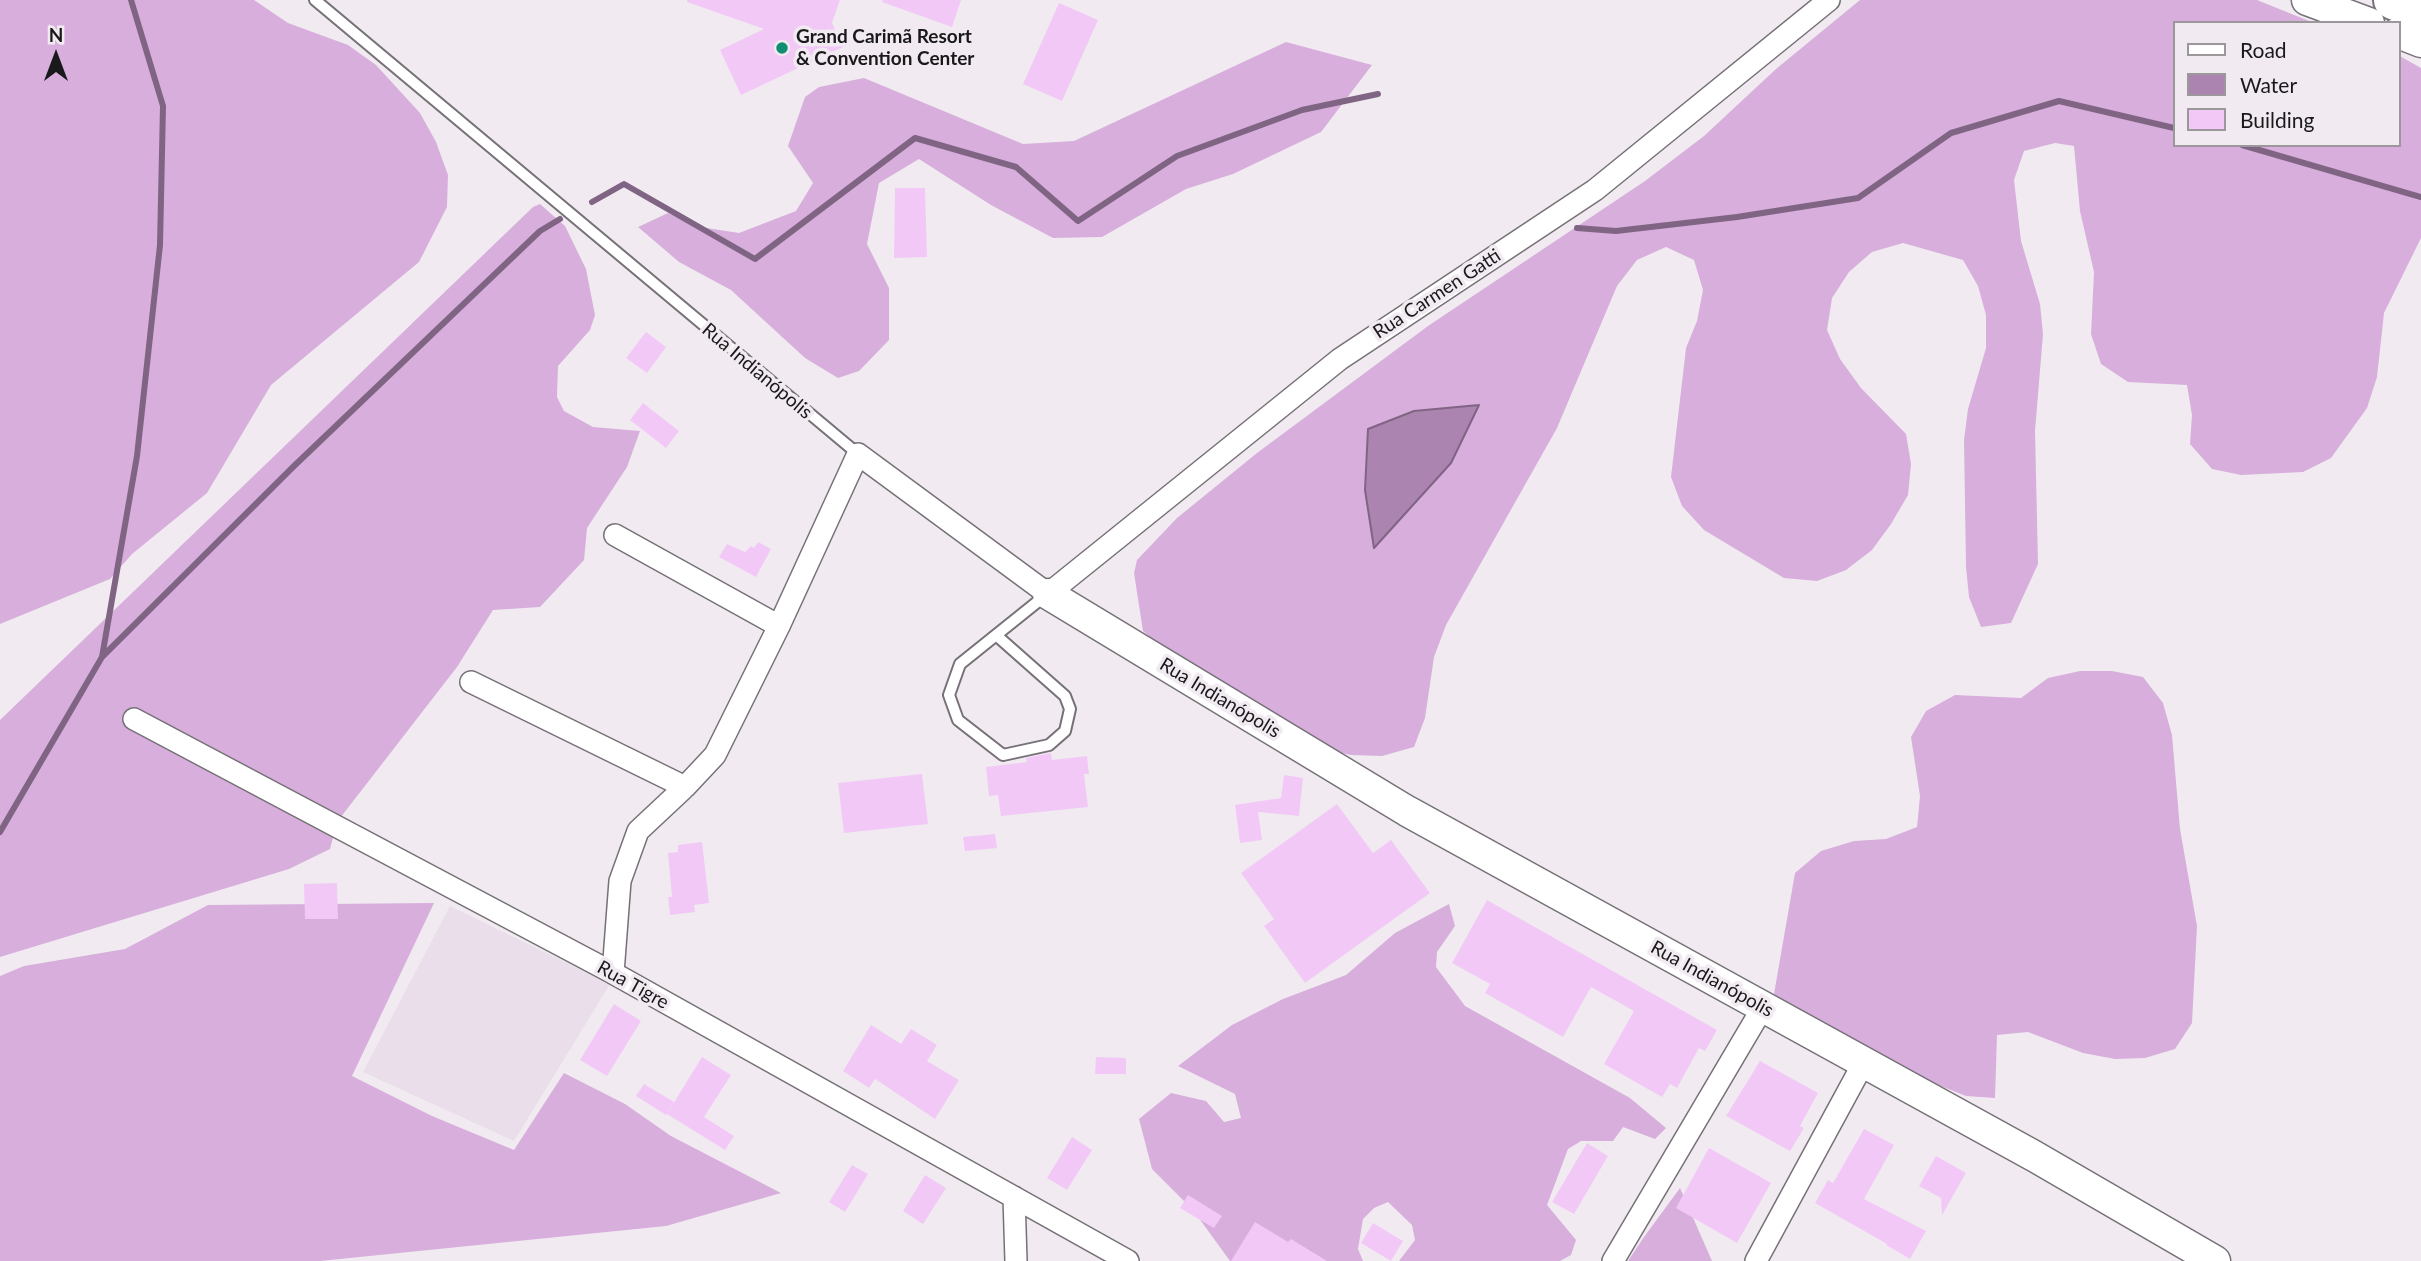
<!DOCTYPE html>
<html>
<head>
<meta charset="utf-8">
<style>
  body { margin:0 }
  #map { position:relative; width:2421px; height:1261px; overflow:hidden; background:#f1ebf1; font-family:Lato,sans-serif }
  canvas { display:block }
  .legend { position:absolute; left:2173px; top:21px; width:228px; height:126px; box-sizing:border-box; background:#f1ebf1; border:2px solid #9b979b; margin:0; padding:9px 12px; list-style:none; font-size:21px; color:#19181a }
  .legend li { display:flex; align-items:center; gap:14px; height:35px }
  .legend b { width:35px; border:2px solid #9b979b }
  .north { position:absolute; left:21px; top:21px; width:70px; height:70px; -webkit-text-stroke:5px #f1ebf1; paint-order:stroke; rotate:0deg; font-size:19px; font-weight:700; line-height:28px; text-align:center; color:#19181a }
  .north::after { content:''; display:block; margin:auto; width:24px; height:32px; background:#19181a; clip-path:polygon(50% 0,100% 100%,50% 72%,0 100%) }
</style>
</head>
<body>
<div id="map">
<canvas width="2421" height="1261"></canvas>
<ul class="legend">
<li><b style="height:9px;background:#fff"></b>Road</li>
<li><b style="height:19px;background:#ac84b0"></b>Water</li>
<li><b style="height:19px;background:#f2c8f7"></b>Building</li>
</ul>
<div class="north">N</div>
</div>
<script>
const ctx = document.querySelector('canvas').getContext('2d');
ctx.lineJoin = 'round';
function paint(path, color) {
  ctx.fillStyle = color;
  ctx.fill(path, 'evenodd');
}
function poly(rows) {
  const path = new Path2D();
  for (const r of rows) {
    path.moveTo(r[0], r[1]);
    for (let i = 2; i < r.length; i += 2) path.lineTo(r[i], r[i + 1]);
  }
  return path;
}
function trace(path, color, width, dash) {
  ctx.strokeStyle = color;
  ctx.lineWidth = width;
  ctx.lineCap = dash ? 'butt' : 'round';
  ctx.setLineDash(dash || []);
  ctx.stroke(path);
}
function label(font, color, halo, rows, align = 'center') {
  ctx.font = font + ' Lato,sans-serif';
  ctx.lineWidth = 7;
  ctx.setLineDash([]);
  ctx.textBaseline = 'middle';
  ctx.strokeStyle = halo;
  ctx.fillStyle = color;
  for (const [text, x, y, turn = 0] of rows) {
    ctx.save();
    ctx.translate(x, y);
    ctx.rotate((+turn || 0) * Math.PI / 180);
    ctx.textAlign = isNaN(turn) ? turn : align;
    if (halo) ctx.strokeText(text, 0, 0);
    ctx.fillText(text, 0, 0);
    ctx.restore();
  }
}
paint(poly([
  [450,906,610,984,514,1141,363,1072]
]), '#e9deea');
paint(poly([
  [0,0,254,0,288,23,348,45,376,65,420,113,436,142,448,175,447,207,419,262,271,385,207,493,132,554,110,579,0,624],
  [1860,0,2257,0,2314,23,2174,23,2174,145,2398,145,2398,55,2421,68,2421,238,2384,313,2377,377,2367,408,2331,458,2303,472,2241,475,2212,469,2190,444,2192,415,2187,385,2128,382,2101,364,2091,334,2094,272,2080,211,2074,146,2055,143,2024,151,2014,180,2021,241,2040,304,2043,334,2035,431,2038,564,2011,623,1981,627,1969,597,1966,567,1964,440,1968,409,1986,348,1986,315,1978,286,1963,260,1903,243,1872,252,1849,272,1832,298,1827,330,1840,359,1861,388,1906,434,1911,464,1908,495,1891,524,1872,550,1846,570,1817,581,1784,578,1704,530,1682,506,1671,477,1686,348,1697,321,1703,290,1694,260,1666,247,1637,260,1617,286,1557,428,1446,625,1434,657,1425,718,1414,747,1382,756,1351,755,1322,749,1191,674,1143,631,1134,573,1137,560,1177,518,1257,453,1428,326,1645,181,1704,136,1776,69],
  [1286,42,1372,65,1321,132,1233,174,1186,189,1102,237,1053,238,991,205,919,159,879,183,867,244,889,288,889,340,859,371,838,378,805,358,731,290,679,262,638,227,668,213,700,227,739,233,796,211,813,183,788,146,805,97,819,87,864,78,1023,144,1074,141],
  [540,204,565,226,586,269,595,315,590,330,558,366,557,397,564,411,593,427,640,431,627,467,587,528,584,560,540,607,493,610,457,667,337,822,330,849,289,869,0,957,0,720,533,207],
  [2080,671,2112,671,2143,677,2163,703,2172,735,2180,829,2197,926,2192,1023,2175,1049,2145,1058,2115,1059,2083,1053,2028,1032,1997,1035,1995,1098,1966,1096,1878,1061,1801,1018,1774,994,1795,873,1821,851,1854,841,1886,839,1917,827,1920,796,1911,737,1926,711,1955,695,2021,698,2048,678],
  [434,903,352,1076,432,1116,514,1150,564,1073,625,1104,671,1136,781,1193,666,1226,320,1261,0,1261,0,976,24,966,125,949,208,905],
  [1449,904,1455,926,1437,952,1436,967,1465,1006,1630,1098,1666,1128,1655,1139,1623,1127,1613,1141,1581,1141,1568,1149,1547,1205,1576,1240,1571,1255,1560,1261,1399,1261,1415,1240,1412,1225,1388,1202,1374,1208,1363,1219,1358,1249,1363,1261,1230,1261,1193,1210,1152,1169,1139,1119,1171,1093,1206,1101,1224,1122,1241,1118,1235,1094,1178,1066,1232,1025,1283,999,1346,975,1395,933],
  [1680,1188,1712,1261,1628,1261,1644,1237]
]), '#d7aedc');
const water = poly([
  [1479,405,1451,463,1374,548,1365,490,1368,429,1414,411,1479,405]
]);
paint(water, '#ac84b0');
trace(water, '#806483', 2);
trace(poly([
  [2242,145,2421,197],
  [592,202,624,184,755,259,915,138,1016,167,1078,221,1177,156,1302,110,1378,94],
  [1577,228,1616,231,1737,217,1858,198,1951,133,2059,101,2174,128],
  [102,657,293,467,540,231,560,219],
  [0,832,102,657,137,456,160,245,163,106,131,0]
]), '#806483', 6);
paint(poly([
  [687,0,840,0,832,23,843,47,741,95,720,50,764,29,687,2],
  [883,0,961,0,952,27,882,2],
  [1059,3,1098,20,1062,101,1023,84],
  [895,188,925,188,927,257,894,258],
  [646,332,666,347,647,373,626,358],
  [643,403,679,431,666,448,630,420],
  [758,542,771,549,756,577,719,557,727,544,745,552,751,546,754,548],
  [1051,753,1052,760,1087,756,1089,774,1084,774,1088,807,1001,816,998,795,989,796,986,767,1027,762,1026,758],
  [922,774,928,824,844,833,838,783],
  [1284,775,1303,778,1299,816,1258,812,1262,840,1240,843,1235,805,1281,798],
  [1337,804,1373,853,1391,840,1430,893,1305,983,1264,926,1274,919,1241,873],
  [995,834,997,848,965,851,963,837],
  [702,842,709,903,694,905,695,912,670,915,668,897,672,897,668,853,678,852,678,845],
  [337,883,338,919,305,919,304,884],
  [1487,900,1717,1030,1705,1051,1699,1048,1677,1088,1670,1084,1662,1097,1604,1064,1634,1011,1591,987,1563,1037,1485,993,1490,984,1452,963],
  [614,1004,641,1021,607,1076,580,1060],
  [871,1025,901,1044,911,1029,937,1045,927,1061,959,1080,935,1119,875,1079,869,1088,843,1071],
  [702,1057,731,1075,704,1117,734,1136,725,1150,667,1114],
  [1096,1057,1126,1058,1126,1074,1095,1074],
  [1760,1061,1818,1093,1800,1126,1804,1128,1790,1151,1726,1116],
  [644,1084,674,1102,666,1115,636,1096],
  [1864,1129,1894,1145,1864,1199,1926,1231,1910,1259,1886,1245,1887,1244,1815,1203,1828,1180,1833,1183],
  [1072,1137,1092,1150,1067,1190,1047,1178],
  [1587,1143,1608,1156,1574,1214,1552,1202],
  [1709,1148,1771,1183,1737,1243,1676,1208],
  [1936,1156,1966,1173,1942,1215,1941,1198,1919,1186],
  [852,1165,868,1174,845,1212,829,1202],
  [925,1175,946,1188,923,1224,903,1211],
  [1188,1195,1222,1216,1214,1228,1180,1208],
  [1255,1222,1288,1242,1291,1239,1327,1261,1231,1261],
  [1373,1223,1403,1241,1391,1261,1361,1243]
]), '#f2c8f7');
const lane = poly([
  [315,0,858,454],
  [996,635,1065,696,1070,709,1065,731,1049,745,1003,755,958,720,949,695,960,664,1046,595]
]);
const street = poly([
  [615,535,779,626],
  [471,682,685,787],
  [134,719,613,973,1128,1261],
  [613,973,620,881,638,831,685,787,715,755,779,626,858,454,1048,594,1340,359,1595,190,1829,0],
  [1014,1197,1016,1261],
  [1613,1261,1763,1007],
  [1756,1261,1864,1062]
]);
const secondary = poly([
  [2307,0,2369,23],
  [2398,33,2421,42],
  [1048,594,1407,811,2034,1156,2215,1261]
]);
const highway = poly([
  [2393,0,2421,10]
]);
trace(lane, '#767177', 14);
trace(street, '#767177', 24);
trace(secondary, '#767177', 33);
trace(highway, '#767177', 42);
trace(lane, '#fff', 10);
trace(street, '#fff', 21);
trace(secondary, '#fff', 30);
trace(highway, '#fff', 38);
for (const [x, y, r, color] of [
  [782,48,7,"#0f8e74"]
]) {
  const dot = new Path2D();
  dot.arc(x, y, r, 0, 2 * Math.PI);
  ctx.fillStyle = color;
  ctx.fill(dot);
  trace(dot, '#f1ebf1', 2.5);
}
label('bold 19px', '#19181a', '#f1ebf1', [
  ["Grand Carimã Resort",796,37],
  ["& Convention Center",796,59]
], 'left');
label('19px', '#19181a', '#f1ebf1', [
  ["Rua Carmen Gatti",1437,294,-33],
  ["Rua Indianópolis",757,371,40],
  ["Rua Indianópolis",1220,698,31],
  ["Rua Indianópolis",1712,979,29],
  ["Rua Tigre",633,985,29]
]);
</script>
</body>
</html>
